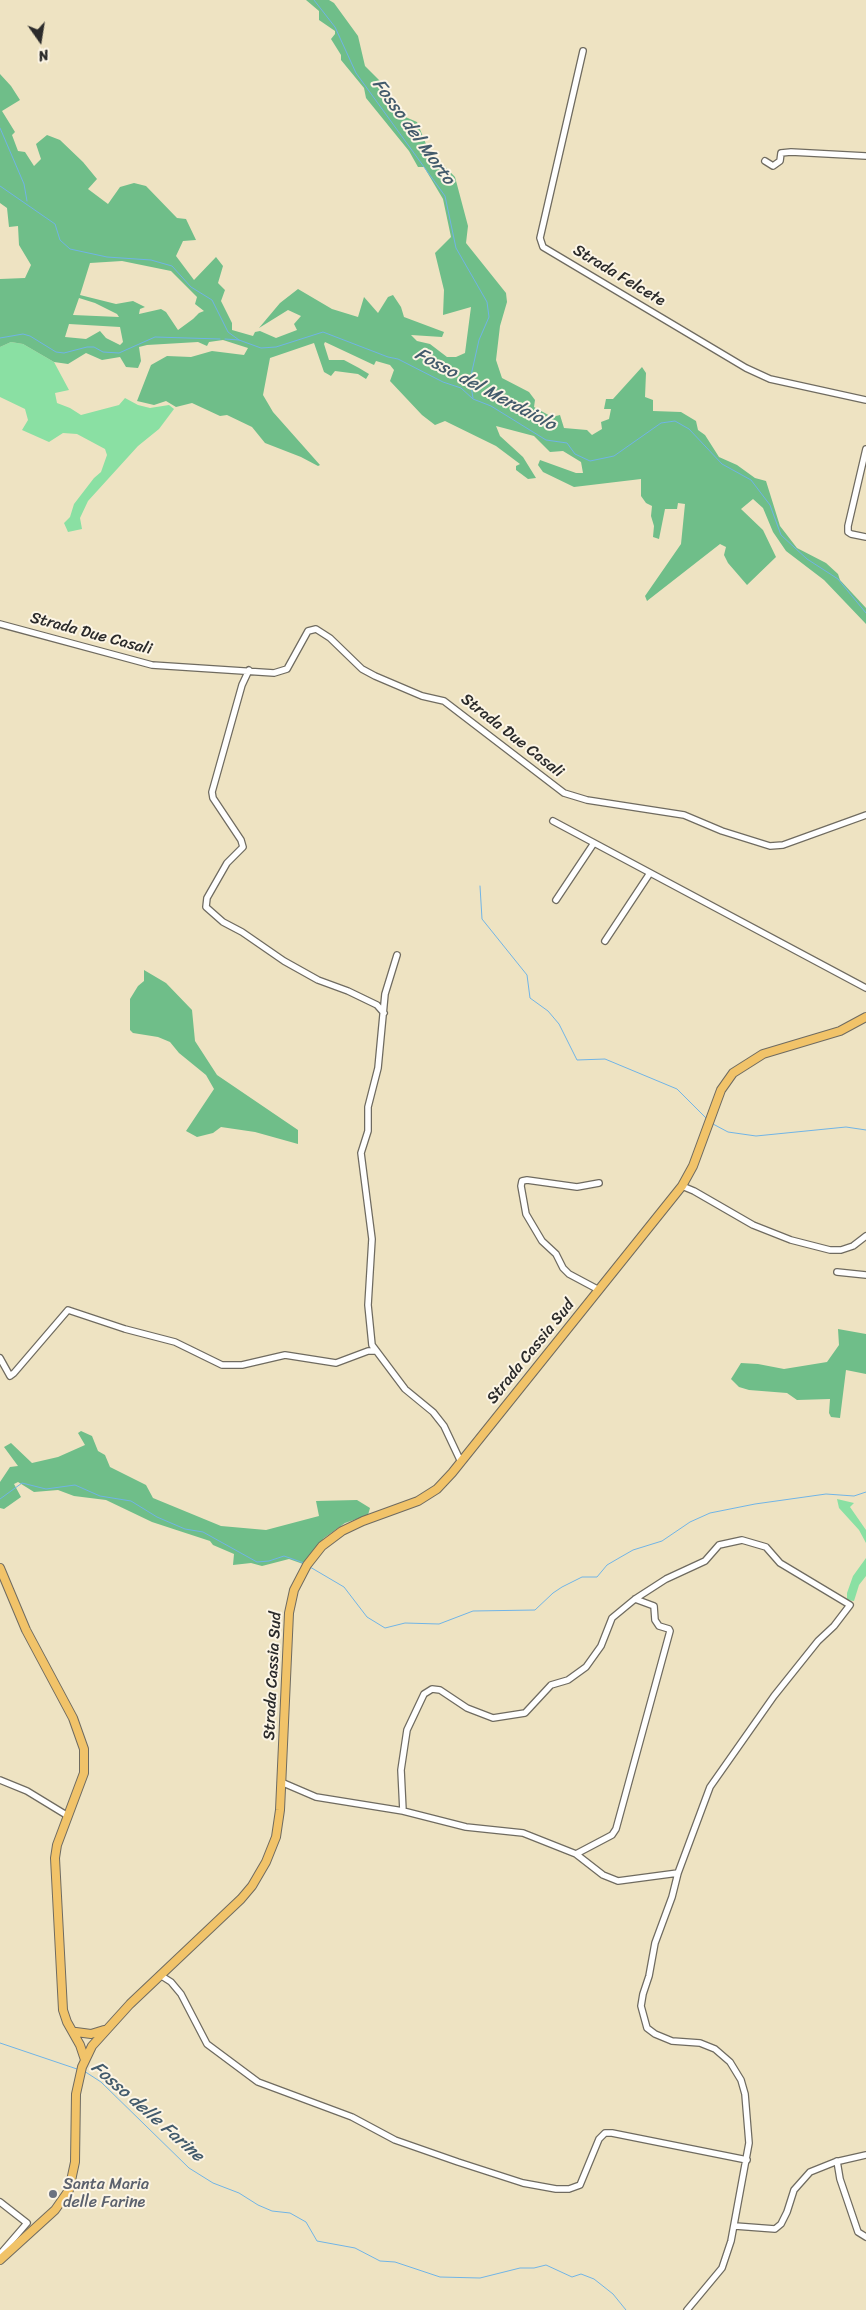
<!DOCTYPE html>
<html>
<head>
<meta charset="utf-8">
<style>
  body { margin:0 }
  #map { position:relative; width:866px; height:2310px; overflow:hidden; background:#eee3c2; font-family:Sriracha,sans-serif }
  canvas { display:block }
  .north { position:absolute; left:15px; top:15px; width:50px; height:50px; -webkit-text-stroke:4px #fcf5e5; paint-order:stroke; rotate:167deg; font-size:14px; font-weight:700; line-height:20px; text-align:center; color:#2b2b2b }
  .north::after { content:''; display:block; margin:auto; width:18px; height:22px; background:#2b2b2b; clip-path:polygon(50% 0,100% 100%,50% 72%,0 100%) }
</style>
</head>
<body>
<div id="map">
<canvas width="866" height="2310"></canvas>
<div class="north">N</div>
</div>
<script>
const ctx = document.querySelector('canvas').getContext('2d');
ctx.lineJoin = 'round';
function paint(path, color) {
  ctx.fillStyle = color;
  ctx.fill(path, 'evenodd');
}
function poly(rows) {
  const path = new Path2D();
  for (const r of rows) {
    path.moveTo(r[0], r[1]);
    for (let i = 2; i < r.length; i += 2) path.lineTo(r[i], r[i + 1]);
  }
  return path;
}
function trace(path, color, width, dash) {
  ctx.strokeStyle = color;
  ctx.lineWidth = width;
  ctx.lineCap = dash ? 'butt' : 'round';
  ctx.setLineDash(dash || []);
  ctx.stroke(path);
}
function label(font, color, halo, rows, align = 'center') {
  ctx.font = font + ' Sriracha,sans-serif';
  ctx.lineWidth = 4;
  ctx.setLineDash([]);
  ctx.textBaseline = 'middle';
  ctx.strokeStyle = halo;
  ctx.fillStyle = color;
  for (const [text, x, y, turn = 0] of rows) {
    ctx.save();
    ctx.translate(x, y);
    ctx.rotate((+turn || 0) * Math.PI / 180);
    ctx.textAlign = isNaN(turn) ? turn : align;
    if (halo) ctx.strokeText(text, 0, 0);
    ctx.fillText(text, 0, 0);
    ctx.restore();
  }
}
paint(poly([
  [11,342,23,344,54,362,69,390,55,393,57,403,70,408,81,415,119,405,125,398,138,405,150,408,169,405,174,409,159,429,138,446,88,501,80,518,82,529,68,532,64,523,70,517,74,504,94,478,101,472,107,455,105,449,77,434,63,433,49,442,22,430,28,420,25,409,0,397,0,347],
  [837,1499,854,1503,850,1507,866,1530,866,1543,859,1530,839,1508],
  [866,1558,866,1576,859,1585,854,1601,847,1600,847,1593,853,1576]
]), '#8ae0a3');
paint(poly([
  [306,0,329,0,334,3,358,36,365,66,382,83,383,94,396,113,417,122,428,149,455,177,468,226,466,243,506,293,507,302,500,326,496,360,502,378,529,392,535,400,534,407,552,417,560,415,564,428,587,430,592,435,602,429,601,422,609,419,611,409,604,409,606,399,613,399,642,367,646,373,645,397,653,400,653,411,681,412,696,421,698,430,705,435,719,457,737,465,755,478,766,481,780,526,797,548,826,563,838,574,840,580,866,608,866,624,824,580,786,551,773,532,763,508,753,499,741,509,763,530,776,557,747,585,728,563,724,555,726,547,720,544,647,601,645,596,681,544,685,504,678,503,677,509,665,509,659,539,653,537,654,526,651,516,652,506,646,503,641,496,641,479,574,487,543,472,538,465,540,460,576,473,583,473,581,462,563,451,550,452,534,436,496,426,500,436,523,457,536,478,528,479,516,470,516,466,520,464,496,446,445,421,435,425,422,415,390,381,394,370,390,365,376,361,374,365,325,342,324,344,329,360,344,360,359,368,369,374,366,379,358,374,335,371,331,376,324,372,314,343,270,358,263,395,273,412,320,465,318,466,301,457,265,443,252,427,227,415,220,416,192,403,176,407,166,401,154,405,137,401,151,365,167,356,191,357,212,351,244,355,248,348,223,340,209,342,207,346,198,342,147,345,139,347,141,361,138,368,126,367,120,357,102,360,86,353,68,364,54,362,23,344,11,342,0,347,0,279,25,278,31,265,19,245,18,226,9,227,7,208,0,203,0,74,11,86,20,100,2,111,15,132,12,135,18,151,25,152,34,166,41,159,36,144,47,135,60,140,83,162,97,179,88,189,108,204,120,187,134,183,146,186,177,218,186,219,196,240,183,241,176,256,194,280,216,257,223,266,218,283,225,290,221,301,232,323,232,330,253,336,255,332,260,331,276,338,297,330,294,324,301,316,288,310,259,328,280,303,298,289,332,309,358,317,364,297,378,313,388,297,393,295,401,307,404,317,444,332,442,337,411,335,417,341,430,344,447,357,456,357,465,353,471,307,443,315,444,290,435,253,451,237,443,199,424,167,418,167,409,151,366,98,364,88,341,60,341,55,331,39,335,34,335,31,319,20,319,11],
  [122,261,171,271,197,297,195,304,204,311,199,313,193,319,178,330,166,312,161,309,139,314,140,309,145,307,133,301,116,304,80,295,90,263],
  [79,298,95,303,117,314,119,317,73,315],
  [69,324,120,327,123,342,120,345,106,338,100,331,86,339,65,337],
  [144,970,166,983,192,1010,195,1041,217,1075,298,1130,298,1144,255,1132,221,1127,213,1133,197,1137,186,1131,214,1089,206,1075,179,1053,170,1042,158,1037,133,1033,130,1030,130,999,138,986,144,981],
  [838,1329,866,1334,866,1374,846,1370,840,1418,831,1417,829,1413,830,1399,797,1400,787,1393,749,1390,739,1387,731,1379,741,1363,758,1364,784,1369,827,1362,839,1345],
  [81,1431,92,1436,98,1451,105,1455,110,1467,146,1485,153,1498,221,1526,266,1530,319,1516,316,1501,357,1500,370,1508,368,1515,345,1523,324,1538,303,1564,289,1559,262,1566,251,1563,233,1565,234,1554,213,1545,210,1541,152,1522,106,1500,74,1496,58,1490,34,1492,18,1482,14,1484,21,1497,4,1509,0,1508,0,1482,10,1467,18,1466,4,1447,11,1443,32,1463,58,1457,85,1445,78,1433]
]), '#6fbe89');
trace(poly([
  [314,0,335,27,356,73,445,196,456,248,487,302,489,317,479,340,470,380,473,398],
  [0,128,24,184,27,201],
  [0,186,55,224,60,240,70,249,107,257,151,260,172,266,191,287,212,300,228,332,239,340,261,348,276,347,323,332,388,357,398,359,443,382,461,388,473,399,491,406,546,440,567,443,575,454,590,461,614,456,661,423,675,421,689,429,722,464,751,480,770,505,781,535,807,559,838,579,866,613],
  [0,338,23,334,30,336,56,352,64,353,87,347,94,347,103,352,119,353,155,337,220,339],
  [225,339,239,340],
  [480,886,482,919,527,975,530,998,548,1011,559,1024,577,1060,605,1059,677,1089,706,1118],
  [713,1124,728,1132,756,1136,846,1127,866,1130],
  [0,1499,22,1483,46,1489,75,1485,100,1496,131,1501,157,1517,185,1529,203,1532,257,1562,269,1561,284,1556,304,1563],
  [310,1567,344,1587,367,1617,385,1628,405,1623,439,1624,473,1611,535,1610,553,1593,562,1587,582,1577,597,1577,607,1565,619,1558,633,1550,662,1541,690,1522,710,1513,755,1504,826,1494,854,1496,866,1492],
  [0,2043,77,2069],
  [84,2071,101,2082,189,2168,213,2183,239,2193,258,2205,272,2211,290,2213,306,2222,317,2241,355,2248,380,2261,395,2262,440,2277,480,2278,520,2268,534,2268,546,2265,572,2277,581,2274,594,2279,613,2294,626,2310]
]), '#70b4e6', 1);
const minor = poly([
  [583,51,540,238,543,247,746,368,770,379,866,400],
  [765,161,773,166,780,161,781,153,791,152,866,156],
  [866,449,848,526,848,532,851,534,866,537],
  [0,624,152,665,274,673,287,669,308,631,316,629,330,638,362,669,375,676,422,696,444,701,564,793,587,800,684,815,722,831,770,846,783,845,866,815],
  [249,670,242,685,212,792,213,798,241,840,243,847,227,863,207,898,206,907,223,922,242,932,284,961,318,980,348,991,377,1005,384,1013],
  [553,821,866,988],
  [556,900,594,843],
  [605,941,650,873],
  [397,955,385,994,378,1068,368,1107,368,1131,361,1153,372,1239,368,1305,372,1345,405,1389,433,1412,444,1426,461,1462],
  [682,1186,694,1191,753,1225,791,1240,830,1250,841,1250,853,1246,866,1236],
  [837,1272,866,1275],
  [599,1290,569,1274,563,1268,556,1254,542,1241,526,1214,521,1186,522,1181,527,1180,577,1187,599,1183],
  [0,1358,10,1376,14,1373,68,1310,125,1329,175,1342,222,1365,242,1365,285,1355,336,1363,368,1351,375,1351],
  [0,1780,27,1791,68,1816],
  [281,1782,316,1797,403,1811,466,1827,523,1833,576,1854,603,1875,618,1881,678,1873],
  [403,1811,401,1770,407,1730,424,1694,432,1689,440,1690,467,1708,493,1718,525,1713,551,1685,568,1680,586,1667,601,1646,612,1618,635,1599,666,1579,705,1561,719,1545,742,1540,766,1547,780,1563,850,1605,834,1626,818,1641,774,1696,710,1787,678,1873,672,1897,655,1943,649,1976,643,1994,641,2006,647,2028,655,2034,672,2041,700,2043,715,2049,730,2062,741,2080,745,2094,749,2143,731,2241,722,2268,687,2310],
  [576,1854,612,1835,616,1829,670,1631,669,1629,659,1626,655,1620,654,1606,635,1599],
  [160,1975,171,1982,181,1994,207,2044,258,2082,352,2117,395,2140,458,2162,523,2183,556,2189,569,2189,580,2185,599,2139,605,2133,612,2133,747,2160],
  [837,2161,840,2179,858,2232,866,2237],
  [0,2202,27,2223,2,2252,3,2257],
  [735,2226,775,2229,781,2224,787,2212,794,2190,810,2172,835,2162,866,2155]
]);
const major = poly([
  [0,1568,26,1630,73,1718,84,1749,84,1773,57,1845,55,1858,63,2010,67,2022,80,2045,85,2060],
  [76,2032,91,2034,104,2030],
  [0,2260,55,2210,69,2190,75,2162,76,2094,82,2067,92,2046,130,2004,241,1899,252,1886,266,1862,276,1837,280,1810,289,1613,294,1590,307,1565,322,1546,342,1531,363,1521,418,1501,437,1489,452,1473,682,1186,693,1166,721,1090,733,1073,763,1054,840,1031,866,1017]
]);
trace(minor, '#6f6b60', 8);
trace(major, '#6f6b60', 10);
trace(minor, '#fff', 5.5);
trace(major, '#f1c369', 8);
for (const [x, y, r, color] of [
  [53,2194,5,"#6b7280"]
]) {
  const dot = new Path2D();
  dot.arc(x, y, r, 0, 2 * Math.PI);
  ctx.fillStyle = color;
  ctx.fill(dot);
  trace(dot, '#fcf5e5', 2);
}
label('16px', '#2b2b2b', '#fcf5e5', [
  ["Strada Felcete",619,276,31],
  ["Strada Due Casali",91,634,15],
  ["Strada Due Casali",512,736,38],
  ["Strada Cassia Sud",531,1352,-51],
  ["Strada Cassia Sud",273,1676,-87]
]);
label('16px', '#5b616d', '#fcf5e5', [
  ["Santa Maria",63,2185],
  ["delle Farine",63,2203]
], 'left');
label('italic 18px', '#435b6c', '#fcf5e5', [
  ["Fosso del Morto",413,132,54],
  ["Fosso del Merdaiolo",485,390,28],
  ["Fosso delle Farine",147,2112,41]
]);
</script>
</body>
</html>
